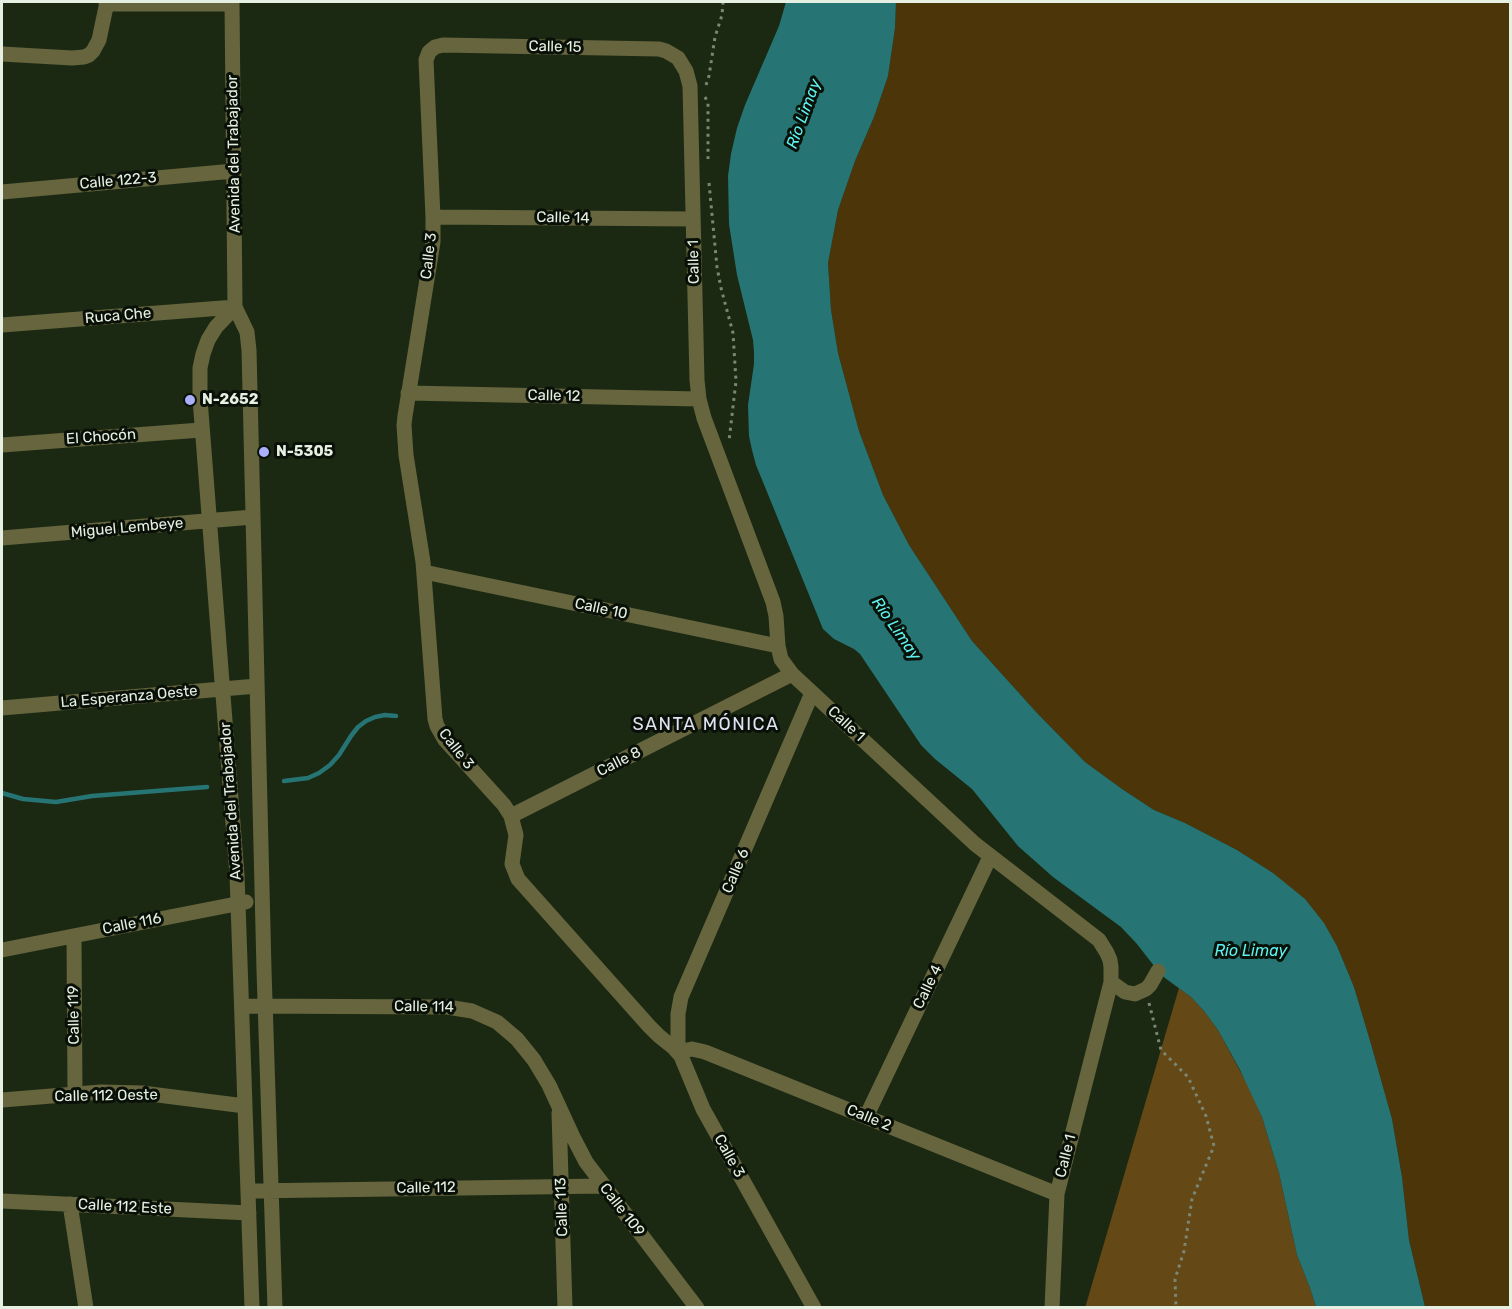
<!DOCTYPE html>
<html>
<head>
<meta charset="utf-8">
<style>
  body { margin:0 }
  #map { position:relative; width:1512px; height:1309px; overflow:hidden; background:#1b2913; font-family:Rubik,sans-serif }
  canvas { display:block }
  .frame { position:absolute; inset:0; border:3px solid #e6f0e2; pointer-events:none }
</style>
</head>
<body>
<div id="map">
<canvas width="1512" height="1309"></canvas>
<div class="frame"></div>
</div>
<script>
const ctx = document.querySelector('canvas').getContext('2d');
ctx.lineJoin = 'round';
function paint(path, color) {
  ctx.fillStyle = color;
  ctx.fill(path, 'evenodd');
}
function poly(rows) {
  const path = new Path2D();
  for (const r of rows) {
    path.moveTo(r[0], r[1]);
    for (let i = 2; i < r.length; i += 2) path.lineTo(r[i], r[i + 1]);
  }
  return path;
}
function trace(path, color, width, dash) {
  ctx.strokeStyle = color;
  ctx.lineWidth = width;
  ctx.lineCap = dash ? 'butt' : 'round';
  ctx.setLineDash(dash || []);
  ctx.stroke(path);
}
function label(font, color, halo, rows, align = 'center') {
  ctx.font = font + ' Rubik,sans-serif';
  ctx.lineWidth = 6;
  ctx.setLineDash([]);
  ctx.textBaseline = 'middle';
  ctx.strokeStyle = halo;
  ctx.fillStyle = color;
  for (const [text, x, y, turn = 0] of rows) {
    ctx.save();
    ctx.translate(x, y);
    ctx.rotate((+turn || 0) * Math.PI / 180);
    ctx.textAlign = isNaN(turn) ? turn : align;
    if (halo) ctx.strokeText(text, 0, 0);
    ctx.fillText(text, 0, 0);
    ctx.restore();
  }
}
paint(poly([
  [896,2,1510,2,1510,1307,1425,1307,1409,1240,1402,1177,1392,1119,1371,1044,1354,987,1337,946,1324,923,1273,873,1237,850,1185,823,1154,810,1122,789,1085,762,1037,713,972,641,909,545,883,495,859,431,838,353,831,310,828,263,838,210,855,161,874,117,888,76,895,28]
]), '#4c3509');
paint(poly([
  [1179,988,1191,997,1204,1011,1218,1030,1253,1095,1262,1117,1279,1173,1297,1255,1310,1288,1316,1307,1085,1308]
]), '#644816');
paint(poly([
  [786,2,896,2,895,28,888,76,874,117,855,161,838,210,828,263,831,310,838,353,859,431,883,495,909,545,972,641,1037,713,1085,762,1122,789,1154,810,1185,823,1237,850,1273,873,1305,899,1324,923,1337,946,1354,987,1371,1044,1392,1119,1402,1177,1409,1240,1425,1307,1316,1307,1310,1288,1297,1255,1279,1173,1262,1117,1240,1070,1218,1030,1204,1011,1191,997,1165,978,1158,971,1137,944,1121,927,1053,877,1018,846,972,789,935,759,921,745,860,654,854,649,834,639,823,629,756,465,752,450,749,436,748,405,754,364,754,352,753,340,737,275,729,224,728,176,731,154,737,128,745,105,779,26]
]), '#267574');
trace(poly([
  [284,781,308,778,319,773,330,765,339,755,351,736,358,727,366,721,375,717,385,715,396,716],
  [2,793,23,799,56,802,92,796,207,787]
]), '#267574', 4.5);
trace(poly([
  [706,85,709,76,715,37,722,15,723,2],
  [705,97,708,103,708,159],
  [709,183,717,267,721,288,733,333,736,381,729,441],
  [1149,1003,1161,1050,1188,1077,1206,1116,1214,1146,1192,1199,1184,1251,1175,1279,1176,1308]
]), '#7b8775', 3, [3, 4.5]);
trace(poly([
  [232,2,235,307,247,332,249,350,264,970,275,1308],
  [106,4,232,4],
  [2,54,72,58,84,57,89,55,93,51,99,40,107,2],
  [2,192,234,171],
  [433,217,693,219],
  [235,307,216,327,208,340,203,354,200,368,200,399,237,875,252,1308],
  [2,325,235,307],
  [408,393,699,399],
  [2,445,201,430],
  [2,538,253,517],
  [424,572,778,646],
  [812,693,681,997,678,1014,678,1052,692,1049,705,1052,1057,1194],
  [2,708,257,686],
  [511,816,792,674],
  [74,936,75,1094],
  [2,950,246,902],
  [1111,982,1125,992,1135,994,1146,989,1150,985,1158,971],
  [242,1006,447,1007,472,1011,497,1022,517,1039,534,1060,549,1085,573,1137,586,1162,697,1308],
  [2,1100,101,1092,142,1093,245,1106],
  [559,1113,565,1308],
  [866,1117,990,857],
  [248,1191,604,1186],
  [2,1201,249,1213],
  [70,1204,86,1308],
  [814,1308,703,1109,681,1056,674,1048,659,1036,649,1026,518,879,512,864,516,835,511,816,504,805,445,740,437,726,435,719,423,562,406,455,404,425,405,416,433,242,433,217,426,60,429,52,435,47,443,45,659,49,666,51,678,58,686,71,690,86,697,380,699,399,704,418,773,602,776,616,778,646,781,659,792,674,975,844,1099,940,1107,953,1110,960,1111,967,1111,982,1057,1194,1052,1308]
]), '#66653e', 15);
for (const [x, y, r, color] of [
  [190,400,6,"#aab0fb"],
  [264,452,6,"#aab0fb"]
]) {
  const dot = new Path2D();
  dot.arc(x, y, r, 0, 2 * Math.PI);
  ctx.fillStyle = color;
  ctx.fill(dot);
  trace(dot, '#091007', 2);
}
label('15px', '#e6f0e2', '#091007', [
  ["Calle 15",555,47,1],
  ["Avenida del Trabajador",234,154,-91],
  ["Calle 122-3",118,181,-5],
  ["Calle 14",563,218,1],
  ["Calle 3",429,256,-83],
  ["Calle 1",694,262,-91],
  ["Ruca Che",118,316,-5],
  ["Calle 12",554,396,1],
  ["El Chocón",101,437,-4],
  ["Miguel Lembeye",127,528,-5],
  ["Calle 10",601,609,12],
  ["La Esperanza Oeste",129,697,-5],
  ["Calle 1",846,724,43],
  ["Calle 3",456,749,52],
  ["Calle 8",619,762,-27],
  ["Avenida del Trabajador",231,801,-94],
  ["Calle 6",736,871,-67],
  ["Calle 116",132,924,-11],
  ["Calle 4",928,987,-64],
  ["Calle 114",424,1007,1],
  ["Calle 119",74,1015,-91],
  ["Calle 112 Oeste",106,1096,-1],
  ["Calle 2",869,1118,22],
  ["Calle 3",729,1156,61],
  ["Calle 1",1066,1156,-76],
  ["Calle 112",426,1188,-1],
  ["Calle 112 Este",125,1207,3],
  ["Calle 113",562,1207,-92],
  ["Calle 109",622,1210,52]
]);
label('bold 15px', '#e6f0e2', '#091007', [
  ["N-2652",202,400],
  ["N-5305",276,452]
], 'left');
label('italic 16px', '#5df1ef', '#091007', [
  ["Río Limay",804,114,-70],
  ["Río Limay",896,629,55],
  ["Río Limay",1251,951]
]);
ctx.letterSpacing = '1.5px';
label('18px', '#e2e3f2', '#091007', [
  ["SANTA MÓNICA",706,725]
]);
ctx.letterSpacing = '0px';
</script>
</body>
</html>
